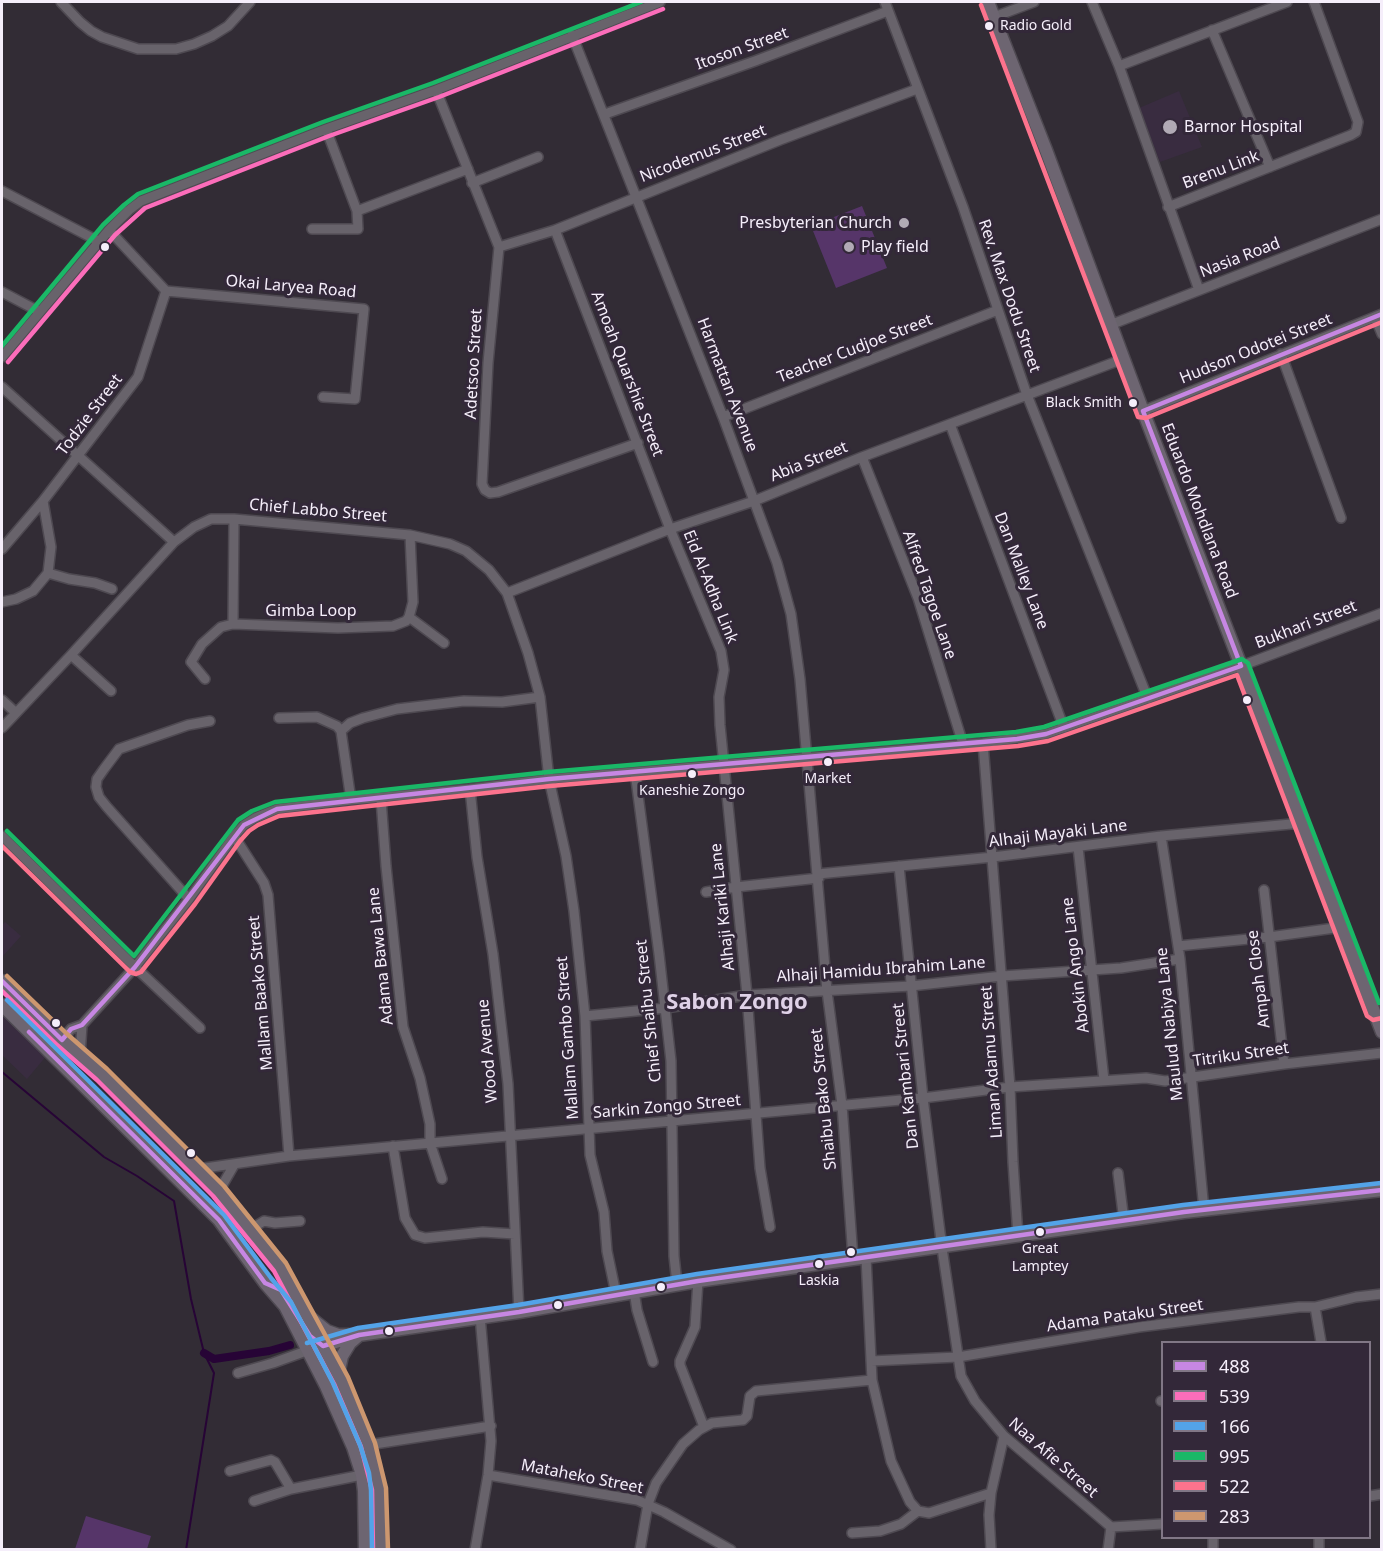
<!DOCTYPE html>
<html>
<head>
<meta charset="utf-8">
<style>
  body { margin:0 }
  #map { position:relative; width:1383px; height:1551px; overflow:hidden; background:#322c35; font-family:"Noto Sans",sans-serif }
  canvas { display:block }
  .frame { position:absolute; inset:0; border:3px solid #f5eefa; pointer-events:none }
  .legend { position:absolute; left:1161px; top:1341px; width:210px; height:198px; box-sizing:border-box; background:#332839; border:2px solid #817786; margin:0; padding:8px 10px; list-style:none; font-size:18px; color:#f5eefa }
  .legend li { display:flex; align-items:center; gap:12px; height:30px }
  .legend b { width:30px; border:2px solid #817786 }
</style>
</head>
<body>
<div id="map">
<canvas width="1383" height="1551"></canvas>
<div class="frame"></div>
<ul class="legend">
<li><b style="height:8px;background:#c787e3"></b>488</li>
<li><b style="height:8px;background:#fb6dba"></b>539</li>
<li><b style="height:8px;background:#53a3e8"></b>166</li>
<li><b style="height:8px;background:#1ab867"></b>995</li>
<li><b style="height:8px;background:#fc738d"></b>522</li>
<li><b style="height:8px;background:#cd976f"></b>283</li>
</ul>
</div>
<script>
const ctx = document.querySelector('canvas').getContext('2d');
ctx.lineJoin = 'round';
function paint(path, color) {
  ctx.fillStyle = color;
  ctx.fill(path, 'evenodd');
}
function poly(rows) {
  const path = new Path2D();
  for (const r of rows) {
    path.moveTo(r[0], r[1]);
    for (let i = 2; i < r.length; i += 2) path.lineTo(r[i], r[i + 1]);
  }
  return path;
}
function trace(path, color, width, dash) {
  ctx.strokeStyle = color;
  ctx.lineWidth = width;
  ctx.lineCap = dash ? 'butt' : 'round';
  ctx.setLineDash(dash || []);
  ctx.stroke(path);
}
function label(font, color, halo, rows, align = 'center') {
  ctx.font = font + ' "Noto Sans",sans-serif';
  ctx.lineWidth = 6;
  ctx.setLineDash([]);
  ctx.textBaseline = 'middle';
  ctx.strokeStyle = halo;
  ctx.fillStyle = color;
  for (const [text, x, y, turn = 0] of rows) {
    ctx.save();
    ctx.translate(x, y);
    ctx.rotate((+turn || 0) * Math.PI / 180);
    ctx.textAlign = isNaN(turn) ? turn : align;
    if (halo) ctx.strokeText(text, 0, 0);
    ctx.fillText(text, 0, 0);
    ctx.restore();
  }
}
paint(poly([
  [1179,91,1202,147,1160,162,1139,108],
  [5,922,21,936,3,956,2,954,2,925],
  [2,1008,48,1054,27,1079,2,1055]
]), '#392c40');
paint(poly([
  [862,206,887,268,836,288,811,226],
  [86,1516,151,1536,147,1549,75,1549]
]), '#563569');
trace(poly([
  [2,1072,104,1157,137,1176,174,1201,191,1299,204,1353,214,1373,186,1550]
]), '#270436', 2);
trace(poly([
  [204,1353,214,1359,269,1351,290,1345]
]), '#270436', 8);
const minor = poly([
  [61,2,80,22,91,31,102,37,138,49,176,49,194,44,212,36,228,26,250,2],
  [885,2,963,207,1027,395,1148,699],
  [1092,2,1119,66,1199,290],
  [994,17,1034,2],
  [1212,30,1270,167],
  [572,35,723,417,777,563,791,614,800,679,827,991,842,1105,853,1258],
  [1119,66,1287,2],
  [436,90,499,247,488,363,482,484,485,490,490,493,498,492,638,443],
  [605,114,755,61,888,11],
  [472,183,538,157],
  [2,191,100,242],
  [1168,207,1351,135,1356,132,1358,122,1314,2],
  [357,211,468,169],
  [312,229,358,229,357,211,326,129],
  [109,230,166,291],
  [555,230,670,529,721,651,724,670,719,697,720,725,747,995,760,1168,770,1227],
  [499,247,555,230,780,140,917,89],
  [166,291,364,309,355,399,323,397],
  [2,292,40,312],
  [1375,317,1382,334],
  [1110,325,1382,219],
  [1281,354,1341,518],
  [2,357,109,230,129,210,141,201,326,129,436,90,660,2],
  [2,387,174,542],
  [1143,411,1382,314],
  [723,417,998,310],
  [950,424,1064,728],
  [862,457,918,598,963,744],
  [2,549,43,501,138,377,166,291],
  [48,573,69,579,95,583,112,589],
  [507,593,670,529,754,501,862,457,1123,359],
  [2,602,16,599,33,591,48,573,51,547,43,501],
  [409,617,444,643],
  [233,624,234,519],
  [71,655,111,691],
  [205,679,191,662,202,644,221,627,233,624,338,628,393,626,406,621,409,617,413,602,410,535],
  [2,700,16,713],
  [279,718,317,717,337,726,341,731,351,800],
  [2,728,71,655,174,542,194,527,211,519,234,519,410,535,450,544,466,551,489,570,507,593,528,653,540,697,549,779,566,856,574,911,585,1016,590,1155,604,1212,607,1251,616,1294],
  [341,731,350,723,363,718,397,709,464,701,502,702,540,697],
  [983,743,1010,1087,1013,1162,1018,1236],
  [635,772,659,954,671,1061,674,1256,677,1284],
  [470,789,477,857,493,954,508,1084,519,1312],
  [381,799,386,866,403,1027,420,1078,430,1124,430,1143,442,1179],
  [2,836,135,967,200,1028],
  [234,836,264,883,268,895,289,1156],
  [1161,836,1180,959,1204,1210],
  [1078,847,1104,1080],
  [899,866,923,1098,942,1248,961,1376,975,1401,1004,1436,1111,1527],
  [818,874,993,857,1161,836,1302,823],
  [1264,890,1284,1064],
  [706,892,736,887,819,878],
  [189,899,107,807,99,797,96,787,97,779,104,769,119,749,188,725,210,721],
  [1178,946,1269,937,1342,927],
  [585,1016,666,1008,747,995,911,986,1002,976,1121,968,1180,959],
  [62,1040,71,1029,82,1025,135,967,189,899,234,836,244,825,255,818,277,809,351,800,470,789,549,779,983,743,1046,734,1241,666,1382,613],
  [80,1056,82,1025],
  [393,1146,405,1218,415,1235,425,1238,483,1232,515,1234],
  [198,1169,289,1156,923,1098,1010,1087,1146,1078,1165,1081,1284,1064,1382,1053],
  [1118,1173,1124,1221],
  [219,1191,234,1165],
  [251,1229,264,1221,275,1223,300,1221],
  [866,1257,872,1380,891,1461,910,1502,918,1511,929,1513,991,1493],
  [698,1281,695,1327,680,1361,680,1365,704,1427],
  [634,1291,637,1310,653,1362],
  [1315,1307,1321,1342],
  [871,1361,958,1357,1139,1327,1299,1307,1315,1307,1356,1297,1382,1294],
  [238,1373,273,1363,309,1350],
  [1161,1401,1162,1401],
  [368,1445,491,1426],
  [230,1471,271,1460,275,1462,291,1489],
  [488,1475,637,1500,664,1512,731,1550],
  [1370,1496,1382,1494],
  [254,1501,291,1489,362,1475],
  [1111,1527,1162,1524],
  [852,1533,880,1531,901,1524,918,1511],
  [475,1550,488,1475,491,1441,480,1316],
  [640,1550,648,1504,656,1483,683,1444,699,1430,712,1423,743,1420,747,1416,750,1396,756,1391,872,1380],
  [991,1550,989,1515,991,1493,1004,1436],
  [1108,1550,1111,1527],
  [1213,1550,1213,1538],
  [1319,1550,1319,1538]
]);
const major = poly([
  [988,2,1046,150,1143,411,1382,1032],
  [2,981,62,1040,102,1074,219,1191,280,1267,341,1381,368,1445,379,1489,381,1550],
  [2,1005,219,1220,265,1283,285,1306,326,1386,353,1447,362,1475,364,1491,365,1550],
  [312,1319,327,1331,338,1335,349,1335],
  [309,1350,359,1335,519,1312,698,1281,1184,1212,1382,1190],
  [341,1378,339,1370,342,1356,350,1343,358,1336]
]);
trace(minor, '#4e4951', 12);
trace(major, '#4e4951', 15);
trace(minor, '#68636b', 9);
trace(major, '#6d6571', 12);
trace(poly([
  [2,981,62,1040,71,1029,82,1025,135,967,244,825,277,809,549,779,1017,739,1046,734,1241,666,1143,411,1382,314],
  [29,1032,219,1220,265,1283,281,1290,310,1336,323,1346,359,1335,519,1312,698,1281,1184,1212,1382,1190]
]), '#c787e3', 4.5);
trace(poly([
  [8,362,115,235,145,208,329,136,439,97,663,9],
  [2,991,57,1045,97,1080,213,1196,274,1271,334,1384,361,1447,372,1490,373,1550]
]), '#fb6dba', 4.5);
trace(poly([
  [7,1000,224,1215,271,1278,291,1302,333,1383,360,1445,369,1473,371,1490,372,1550],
  [307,1343,358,1328,518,1305,697,1274,1183,1205,1381,1183]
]), '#53a3e8', 4.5);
trace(poly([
  [2,346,103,225,124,205,138,194,323,122,433,83,641,2],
  [7,831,134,956,238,820,252,811,275,802,548,772,1016,732,1044,727,1242,659,1248,663,1379,1003]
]), '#1ab867', 4.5);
trace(poly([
  [981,5,1138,417,1146,418,1382,322],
  [2,846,130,972,136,974,141,972,195,904,240,841,249,831,258,825,279,816,550,786,1018,746,1048,741,1237,675,1367,1016,1373,1020,1382,1018]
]), '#fc738d', 4.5);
trace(poly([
  [7,976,67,1034,107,1069,224,1186,286,1263,348,1377,375,1443,386,1488,388,1550]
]), '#cd976f', 4.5);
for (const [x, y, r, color] of [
  [989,26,5,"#f5eefa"],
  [1170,127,8,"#b1aab5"],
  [904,223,6,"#b1aab5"],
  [105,247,5,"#f5eefa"],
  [849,247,6,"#b1aab5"],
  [1133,403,5,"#f5eefa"],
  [1247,700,5,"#f5eefa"],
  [828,762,5,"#f5eefa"],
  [692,774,5,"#f5eefa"],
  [56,1023,5,"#f5eefa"],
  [191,1153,5,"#f5eefa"],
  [1040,1232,5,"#f5eefa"],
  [851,1252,5,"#f5eefa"],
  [819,1264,5,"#f5eefa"],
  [661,1287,5,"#f5eefa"],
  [558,1305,5,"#f5eefa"],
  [389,1331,5,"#f5eefa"]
]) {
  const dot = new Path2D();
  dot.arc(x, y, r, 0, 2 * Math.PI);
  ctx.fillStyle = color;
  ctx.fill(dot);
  trace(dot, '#332839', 2);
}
label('14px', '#f5eefa', '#332839', [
  ["Radio Gold",1000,26,"left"],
  ["Black Smith",1122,403,"right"],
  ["Market",828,779],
  ["Kaneshie Zongo",692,791],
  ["Great",1040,1249],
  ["Lamptey",1040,1267],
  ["Laskia",819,1281]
]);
label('16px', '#f5eefa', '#332839', [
  ["Itoson Street",742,49,-20],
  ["Nicodemus Street",703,154,-21],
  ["Brenu Link",1221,170,-21],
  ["Nasia Road",1240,258,-21],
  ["Okai Laryea Road",291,287,5],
  ["Rev. Max Dodu Street",1009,296,71],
  ["Teacher Cudjoe Street",855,349,-21],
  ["Hudson Odotei Street",1256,349,-22],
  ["Adetsoo Street",474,364,-87],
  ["Amoah Quarshie Street",627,374,69],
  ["Harmattan Avenue",727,385,69],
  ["Todzie Street",90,415,-53],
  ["Abia Street",809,462,-22],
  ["Chief Labbo Street",318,511,5],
  ["Eduardo Mohdlana Road",1199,511,69],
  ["Dan Malley Lane",1021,571,69],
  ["Eid Al-Adha Link",710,587,68],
  ["Alfred Tagoe Lane",929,595,71],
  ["Gimba Loop",311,611],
  ["Bukhari Street",1306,625,-21],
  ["Alhaji Mayaki Lane",1058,834,-7],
  ["Alhaji Kariki Lane",723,907,-96],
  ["Adama Bawa Lane",381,956,-96],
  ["Abokin Ango Lane",1076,965,-97],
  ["Alhaji Hamidu Ibrahim Lane",881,970,-4],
  ["Ampah Close",1259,979,-97],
  ["Mallam Baako Street",261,993,-95],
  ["Chief Shaibu Street",649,1011,-96],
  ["Maulud Nabiya Lane",1170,1024,-96],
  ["Mallam Gambo Street",568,1038,-94],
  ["Wood Avenue",488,1051,-95],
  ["Titriku Street",1241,1055,-8],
  ["Liman Adamu Street",992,1062,-94],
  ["Dan Kambari Street",906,1076,-96],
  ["Shaibu Bako Street",824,1099,-96],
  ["Sarkin Zongo Street",667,1107,-5],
  ["Adama Pataku Street",1125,1316,-8],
  ["Naa Afie Street",1053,1458,41],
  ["Mataheko Street",582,1477,11]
]);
label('16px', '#f5eefa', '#332839', [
  ["Barnor Hospital",1184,127],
  ["Presbyterian Church",892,223,"right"],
  ["Play field",861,247]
], 'left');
label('bold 22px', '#dfd1e7', '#332839', [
  ["Sabon Zongo",737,1003]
]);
</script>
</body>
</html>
